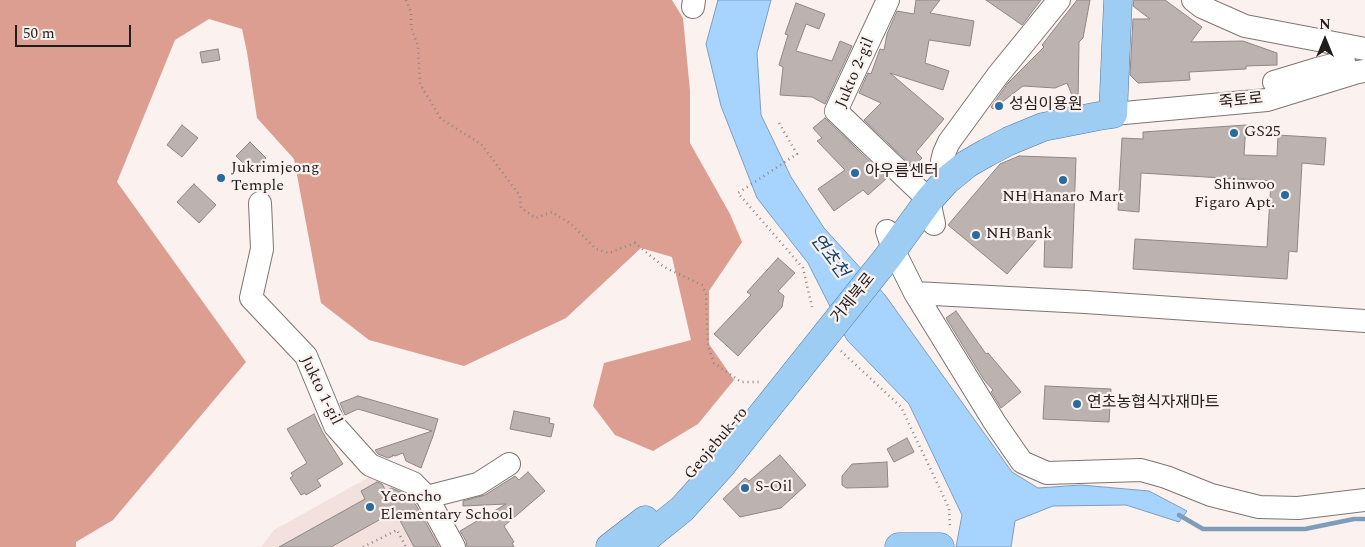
<!DOCTYPE html>
<html>
<head>
<meta charset="utf-8">
<style>
  body { margin:0 }
  #map { position:relative; width:1365px; height:547px; overflow:hidden; background:#fbf1ef; font-family:Spectral,serif }
  canvas { display:block }
  .north { position:absolute; left:1300px; top:15px; width:50px; height:50px; -webkit-text-stroke:4px #fbf1ef; paint-order:stroke; rotate:0deg; font-size:14px; font-weight:700; line-height:20px; text-align:center; color:#201d1c }
  .north::after { content:''; display:block; margin:auto; width:18px; height:22px; background:#201d1c; clip-path:polygon(50% 0,100% 100%,50% 72%,0 100%) }
  .scale { position:absolute; left:15px; top:25px; width:116px; height:22px; box-sizing:border-box; border:2px solid #201d1c; border-top:0; padding-left:6px; font-size:15px; line-height:18px; white-space:nowrap; color:#201d1c; -webkit-text-stroke:4px #fbf1ef; paint-order:stroke }
</style>
</head>
<body>
<div id="map">
<canvas width="1365" height="547"></canvas>
<div class="north">N</div>
<div class="scale">50 m</div>
</div>
<script>
const ctx = document.querySelector('canvas').getContext('2d');
ctx.lineJoin = 'round';
function paint(path, color) {
  ctx.fillStyle = color;
  ctx.fill(path, 'evenodd');
}
function poly(rows) {
  const path = new Path2D();
  for (const r of rows) {
    path.moveTo(r[0], r[1]);
    for (let i = 2; i < r.length; i += 2) path.lineTo(r[i], r[i + 1]);
  }
  return path;
}
function trace(path, color, width, dash) {
  ctx.strokeStyle = color;
  ctx.lineWidth = width;
  ctx.lineCap = dash ? 'butt' : 'round';
  ctx.setLineDash(dash || []);
  ctx.stroke(path);
}
function label(font, color, halo, rows, align = 'center') {
  ctx.font = font + ' Spectral,"Noto Sans KR",serif';
  ctx.lineWidth = 4.5;
  ctx.setLineDash([]);
  ctx.textBaseline = 'middle';
  ctx.strokeStyle = halo;
  ctx.fillStyle = color;
  for (const [text, x, y, turn = 0] of rows) {
    ctx.save();
    ctx.translate(x, y);
    ctx.rotate((+turn || 0) * Math.PI / 180);
    ctx.textAlign = isNaN(turn) ? turn : align;
    if (halo) ctx.strokeText(text, 0, 0);
    ctx.fillText(text, 0, 0);
    ctx.restore();
  }
}
paint(poly([
  [371,476,411,485,448,547,261,547,274,530]
]), '#f3e1dd');
paint(poly([
  [0,0,672,0,683,18,690,91,690,143,730,214,742,242,709,291,709,344,734,380,698,424,653,451,615,435,593,406,604,363,691,340,672,257,641,248,566,318,464,366,369,340,321,303,294,159,257,118,247,52,242,29,209,19,175,40,117,182,246,362,113,520,76,542,76,547,0,547]
]), '#dc9e91');
const water = poly([
  [718,0,771,0,757,53,761,115,791,177,824,228,885,295,1012,472,1038,488,1081,485,1149,491,1187,511,1179,522,1126,505,1053,506,1015,521,1011,547,956,547,962,515,909,404,847,340,808,263,757,198,721,106,706,44,718,0]
]);
paint(water, '#a6d4ff');
trace(water, '#7e9dbb', 1);
trace(poly([
  [1179,515,1203,529,1305,529,1354,519,1365,519]
]), '#7e9dbb', 4.5);
const building = poly([
  [916,0,940,0,930,13,974,21,970,46,929,40,925,63,949,71,943,90,890,73,944,119,916,152,922,158,913,167,864,120,881,103,859,93,868,73,871,74,880,49,884,50,887,34,897,11,914,14,916,0],
  [986,0,1041,0,1022,25,986,0],
  [1077,0,1090,0,1083,38,1079,42,1078,104,1076,105,1067,83,1055,88,1023,86,993,109,991,107,1008,83,1044,47,1042,45,1077,0],
  [1134,0,1165,0,1202,27,1191,42,1243,41,1277,53,1277,65,1246,66,1246,69,1189,72,1190,80,1138,83,1130,75,1133,19,1150,19,1133,6,1134,0],
  [796,3,825,14,819,29,806,24,796,51,832,61,840,41,852,46,825,104,812,97,780,95,783,67,779,65,788,35,785,34,796,3],
  [218,49,220,60,202,63,200,52,218,49],
  [825,118,887,178,868,195,863,190,834,211,818,189,845,170,817,141,822,138,813,128,825,118],
  [182,125,198,138,182,157,167,145,182,125],
  [1246,125,1244,155,1277,156,1278,135,1326,138,1324,165,1302,163,1297,252,1289,251,1287,279,1133,269,1135,239,1267,247,1271,181,1141,173,1139,212,1118,210,1122,138,1143,139,1143,132,1246,125],
  [250,142,266,158,252,172,236,156,250,142],
  [1019,156,1076,158,1072,268,1044,267,1045,230,1007,274,948,225,1000,164,1019,156],
  [194,184,216,205,199,223,177,202,194,184],
  [778,258,795,273,778,291,784,296,782,307,738,356,714,334,751,295,747,292,778,258],
  [956,311,986,354,988,353,1021,392,1001,408,991,392,993,390,984,380,946,318,956,311],
  [1045,386,1111,389,1109,422,1043,419,1045,386],
  [358,396,438,419,433,436,421,468,406,461,403,453,395,456,392,455,393,456,388,458,378,454,375,450,432,431,358,409,345,415,340,403,358,396],
  [514,411,550,418,549,423,554,424,551,437,510,429,514,411],
  [314,414,323,433,343,464,317,480,321,486,306,495,305,493,301,495,290,478,293,476,291,473,307,463,287,429,314,414],
  [907,438,914,452,894,462,887,449,907,438],
  [780,455,806,485,781,508,740,517,723,499,745,478,749,481,780,455],
  [887,462,888,487,846,488,842,485,842,476,852,464,887,462],
  [528,472,545,491,504,526,514,542,512,543,514,547,467,547,466,541,460,531,506,504,463,506,463,501,485,495,515,476,519,480,528,472],
  [377,482,382,484,386,491,391,488,406,494,416,505,439,547,414,547,395,511,331,547,279,547,365,499,361,491,377,482]
]);
paint(building, '#bcb3b1');
trace(building, '#8f8785', 1);
const minor = poly([
  [888,0,836,111,929,200,934,224],
  [1193,0,1202,7,1245,26,1365,49],
  [693,7,694,0],
  [1274,82,1317,69,1344,62],
  [1113,114,1267,100,1358,72,1365,71],
  [942,161,944,153,949,142,998,75,1059,0],
  [260,203,262,249,251,298,306,356,335,426,370,465,413,483,427,497,454,547],
  [887,231,893,249,915,293,995,423,1022,462,1047,473,1141,470,1166,477,1211,495,1259,507,1298,508,1365,500],
  [915,293,1085,302,1365,321],
  [427,497,478,484,509,464]
]);
const major = poly([
  [610,547,645,520],
  [635,547,682,509,721,466,887,258,929,200,946,181,967,164,986,153,1009,141,1043,127,1099,116,1113,114,1118,0],
  [899,547,940,547]
]);
trace(minor, '#7d7573', 24);
trace(major, '#4879a4', 29);
trace(poly([
  [406,0,411,12,411,27,418,46,420,84,441,119,481,144,520,196,521,208,536,218,552,212,571,224,596,249,609,253,635,243,664,267,702,285,706,293,708,346,714,363,741,382,762,382],
  [779,123,797,154,738,193,803,268,812,307],
  [841,351,901,407,949,508,950,528],
  [363,547,397,530,406,547]
]), '#8c8684', 2.5, [1, 4]);
trace(minor, '#fff', 22);
trace(major, '#9ecdf4', 28);
for (const [x, y, r, color] of [
  [999,106,5,"#276ba0"],
  [1234,133,5,"#276ba0"],
  [855,173,5,"#276ba0"],
  [221,178,5,"#276ba0"],
  [1063,180,5,"#276ba0"],
  [1285,195,5,"#276ba0"],
  [976,235,5,"#276ba0"],
  [1077,404,5,"#276ba0"],
  [745,488,5,"#276ba0"],
  [370,507,5,"#276ba0"]
]) {
  const dot = new Path2D();
  dot.arc(x, y, r, 0, 2 * Math.PI);
  ctx.fillStyle = color;
  ctx.fill(dot);
  trace(dot, '#fbf1ef', 2);
}
label('16px', '#201d1c', '#fbf1ef', [
  ["Jukto 2-gil",856,73,-67],
  ["죽토로",1241,102,-6],
  ["거제북로",854,299,-51],
  ["Jukto 1-gil",320,391,64],
  ["Geojebuk-ro",717,444,-50]
]);
label('16px', '#201d1c', '#fbf1ef', [
  ["성심이용원",1009,106],
  ["GS25",1244,133],
  ["Jukrimjeong",231,169],
  ["Temple",231,187],
  ["아우름센터",865,173],
  ["Shinwoo",1275,186,"right"],
  ["Figaro Apt.",1275,204,"right"],
  ["NH Hanaro Mart",1063,198,"center"],
  ["NH Bank",986,235],
  ["연초농협식자재마트",1087,404],
  ["S-Oil",755,488],
  ["Yeoncho",380,498],
  ["Elementary School",380,516]
], 'left');
label('italic 18px', '#0e426a', '#fbf1ef', [
  ["연초천",828,257,53]
]);
</script>
</body>
</html>
